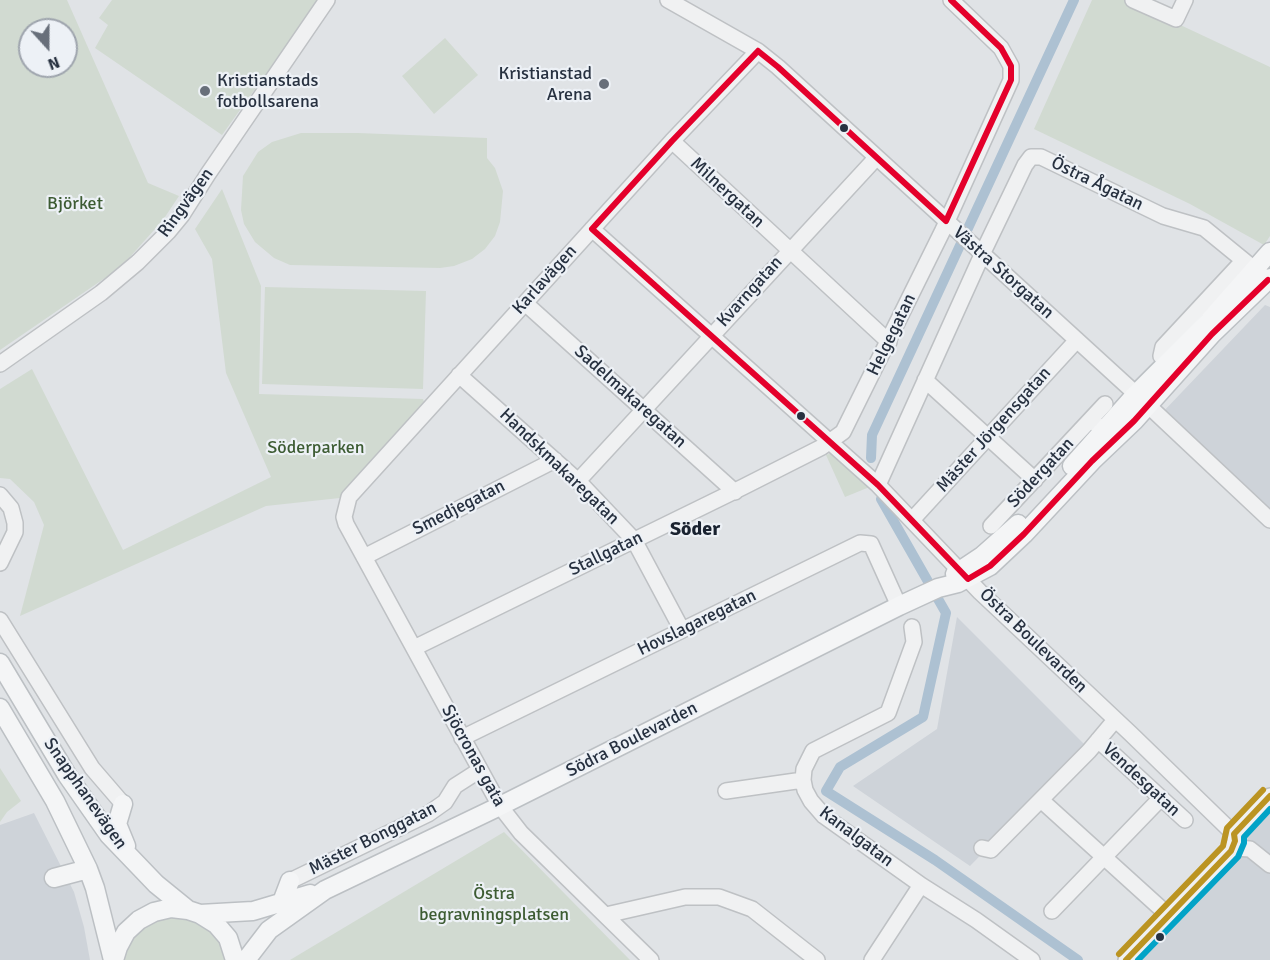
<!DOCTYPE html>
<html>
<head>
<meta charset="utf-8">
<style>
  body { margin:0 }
  #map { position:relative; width:1270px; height:960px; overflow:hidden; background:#e0e3e6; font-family:Signika,sans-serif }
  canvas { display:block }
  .north { position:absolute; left:18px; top:18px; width:60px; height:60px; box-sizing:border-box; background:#edf1f6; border:2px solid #9ea4ad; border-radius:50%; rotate:159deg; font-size:16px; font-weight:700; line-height:24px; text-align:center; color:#273140 }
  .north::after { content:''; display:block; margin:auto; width:21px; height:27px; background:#686f7a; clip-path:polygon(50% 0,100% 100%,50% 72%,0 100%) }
</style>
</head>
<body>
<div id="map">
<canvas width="1270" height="960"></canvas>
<div class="north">N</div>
</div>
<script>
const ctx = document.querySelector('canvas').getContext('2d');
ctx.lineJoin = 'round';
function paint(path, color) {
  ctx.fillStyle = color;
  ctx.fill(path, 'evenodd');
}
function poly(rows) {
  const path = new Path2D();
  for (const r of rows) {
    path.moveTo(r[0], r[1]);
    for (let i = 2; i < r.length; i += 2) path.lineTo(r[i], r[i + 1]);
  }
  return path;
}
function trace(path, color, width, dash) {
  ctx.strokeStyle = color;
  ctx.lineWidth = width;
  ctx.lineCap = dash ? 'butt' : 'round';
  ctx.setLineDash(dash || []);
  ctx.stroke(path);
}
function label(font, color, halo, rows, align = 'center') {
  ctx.font = font + ' Signika,sans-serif';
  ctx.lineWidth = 4.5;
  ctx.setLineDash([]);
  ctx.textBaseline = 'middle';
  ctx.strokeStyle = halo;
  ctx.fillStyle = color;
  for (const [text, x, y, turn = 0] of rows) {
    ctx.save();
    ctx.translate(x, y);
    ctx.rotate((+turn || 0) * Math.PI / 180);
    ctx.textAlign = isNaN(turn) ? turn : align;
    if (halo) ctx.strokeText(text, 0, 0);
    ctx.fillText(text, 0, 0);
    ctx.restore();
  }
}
paint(poly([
  [1265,305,1270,307,1270,513,1161,414],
  [957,617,1087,747,970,866,853,786,937,729],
  [1270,806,1270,960,1127,960],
  [34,813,74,892,84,927,90,960,0,960,0,825]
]), '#ced3d9');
paint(poly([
  [0,0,67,0,148,183,179,196,163,220,121,267,0,350],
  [30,30,66,30,66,66,30,66],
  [112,0,319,0,222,135,95,48,108,25,99,18],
  [1092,0,1127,0,1270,67,1270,236,1264,245,1190,204,1034,129],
  [445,38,478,75,434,114,402,76],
  [301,133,358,133,487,138,487,158,495,168,503,191,500,222,495,236,485,249,472,259,454,266,440,268,290,265,274,258,255,242,244,224,241,210,243,176,258,152,272,142],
  [222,189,261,286,259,394,423,399,427,410,349,497,266,506,20,616,44,525,34,502,10,479,0,478,0,389,32,369,123,550,271,477,226,373,212,259,195,229],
  [265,287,426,291,423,389,262,384],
  [832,453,872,486,845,497,826,455],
  [0,768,21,801,7,812,0,822],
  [504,832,630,960,290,960,305,951],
  [166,915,185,915,216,933,227,960,123,960,125,949,135,933]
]), '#d1dad1');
trace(poly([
  [871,458,872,435,1074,0],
  [881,499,946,613,923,717,840,767,826,791,935,860,1078,960]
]), '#adc1d2', 10);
const minor = poly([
  [668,0,758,51,778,67,1136,394,1270,520],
  [1133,0,1176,19,1185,0],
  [672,141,889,342],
  [592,229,878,485,980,592,1131,734,1234,834],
  [525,303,735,492],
  [1167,363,1161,356,1163,347,1243,261],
  [0,364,101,293,138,262,168,232,182,215,208,174,327,0],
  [459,375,578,481,634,540,682,630],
  [925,380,1035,480],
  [1091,419,1105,404],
  [578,481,876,158],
  [878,485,986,246,1025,165,1031,157,1041,157,1163,216,1204,228,1264,277],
  [0,495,11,508,15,523,15,532,0,563],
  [912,520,1077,340],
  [991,526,1091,419,1103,431],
  [364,557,555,460],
  [0,620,92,768,123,804],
  [912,627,914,642,888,713,813,751,804,769,803,780,805,790,811,801,824,816,921,885,976,920,1032,960],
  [414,648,743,487,822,447,843,432,943,230,1011,80,1011,66,1001,48,951,0],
  [462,738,860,543,871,544,899,606],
  [1098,740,1185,820],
  [726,791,803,780],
  [1041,800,1168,915],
  [982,848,991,850,1089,751,1115,720],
  [1233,848,1250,849,1270,865],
  [290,881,428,814,445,802,455,786,480,770],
  [1052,911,1160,799],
  [606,915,685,897,719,897,752,909,817,960],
  [651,960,521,833,500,806,346,524,344,517,349,497,672,141,758,51],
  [872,960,921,885],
  [1126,960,1168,915,1231,851,1235,841,1234,834,1270,796]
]);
const major = poly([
  [1072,466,1136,394,1209,321,1270,252],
  [955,574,982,556,1018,524],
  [0,663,67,775,109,835,156,884,188,910],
  [0,708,55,801,88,869,95,888,113,960],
  [123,804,117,824,126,846],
  [54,878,88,869],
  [282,902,290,881],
  [200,914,253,911,310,894],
  [114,960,118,947,126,932,139,920,154,912,171,908,188,910,200,914,216,924,228,938,235,960],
  [246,960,269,930,325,890,500,806,899,606,938,588,958,583,990,566,1024,534,1092,461,1134,421,1212,334,1270,278]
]);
trace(minor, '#bec1c4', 18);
trace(major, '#bcc0c4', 21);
trace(minor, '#f0f1f2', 15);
trace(major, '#f4f5f6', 18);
trace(poly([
  [758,51,778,67,946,221],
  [946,221,1011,80,1011,66,1001,48,951,0],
  [592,229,878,485,968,579,990,566,1024,534,1092,461,1134,421,1212,334,1268,280],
  [592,229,672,141,758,51]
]), '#e4002b', 6);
trace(poly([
  [1126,960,1231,851,1235,841,1234,834,1270,796]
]), '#bb9422', 6);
trace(poly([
  [1138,960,1238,857,1244,843,1244,837,1270,809]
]), '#02a3c7', 6);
trace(poly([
  [1119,954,1223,846,1227,828,1263,790]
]), '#bb9422', 6);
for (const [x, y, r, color] of [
  [604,84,6,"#686f7a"],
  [205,91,6,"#686f7a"],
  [844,128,5,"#273140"],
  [801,416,5,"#273140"],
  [1160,937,5,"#273140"]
]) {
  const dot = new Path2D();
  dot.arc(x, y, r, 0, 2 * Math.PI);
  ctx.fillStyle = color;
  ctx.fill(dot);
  trace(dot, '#edf1f6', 2);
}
label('18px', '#273140', '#edf1f6', [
  ["Kristianstad",592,74],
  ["Arena",592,95],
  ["Kristianstads",217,81,"left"],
  ["fotbollsarena",217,102,"left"]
], 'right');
label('18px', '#273140', '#edf1f6', [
  ["Östra Ågatan",1097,184,26],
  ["Milnergatan",727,193,43],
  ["Ringvägen",186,203,-54],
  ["Västra Storgatan",1003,273,42],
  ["Karlavägen",545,280,-48],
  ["Kvarngatan",750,292,-48],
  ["Helgegatan",892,335,-64],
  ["Sadelmakaregatan",630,397,42],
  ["Mäster Jörgensgatan",994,430,-48],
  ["Handskmakaregatan",559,467,44],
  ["Södergatan",1041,473,-47],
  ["Smedjegatan",459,508,-27],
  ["Stallgatan",606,554,-26],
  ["Hovslagaregatan",697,623,-26],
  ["Östra Boulevarden",1033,641,44],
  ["Södra Boulevarden",632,740,-27],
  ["Sjöcronas gata",473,756,61],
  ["Vendesgatan",1141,780,43],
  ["Snapphanevägen",85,794,55],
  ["Kanalgatan",856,837,37],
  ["Mäster Bonggatan",373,839,-27]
]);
label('18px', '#3d5c33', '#edf1f6', [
  ["Björket",75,204],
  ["Söderparken",316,448],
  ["Östra",494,894],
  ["begravningsplatsen",494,915]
]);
label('bold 20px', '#192230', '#edf1f6', [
  ["Söder",695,530]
]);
</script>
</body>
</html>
